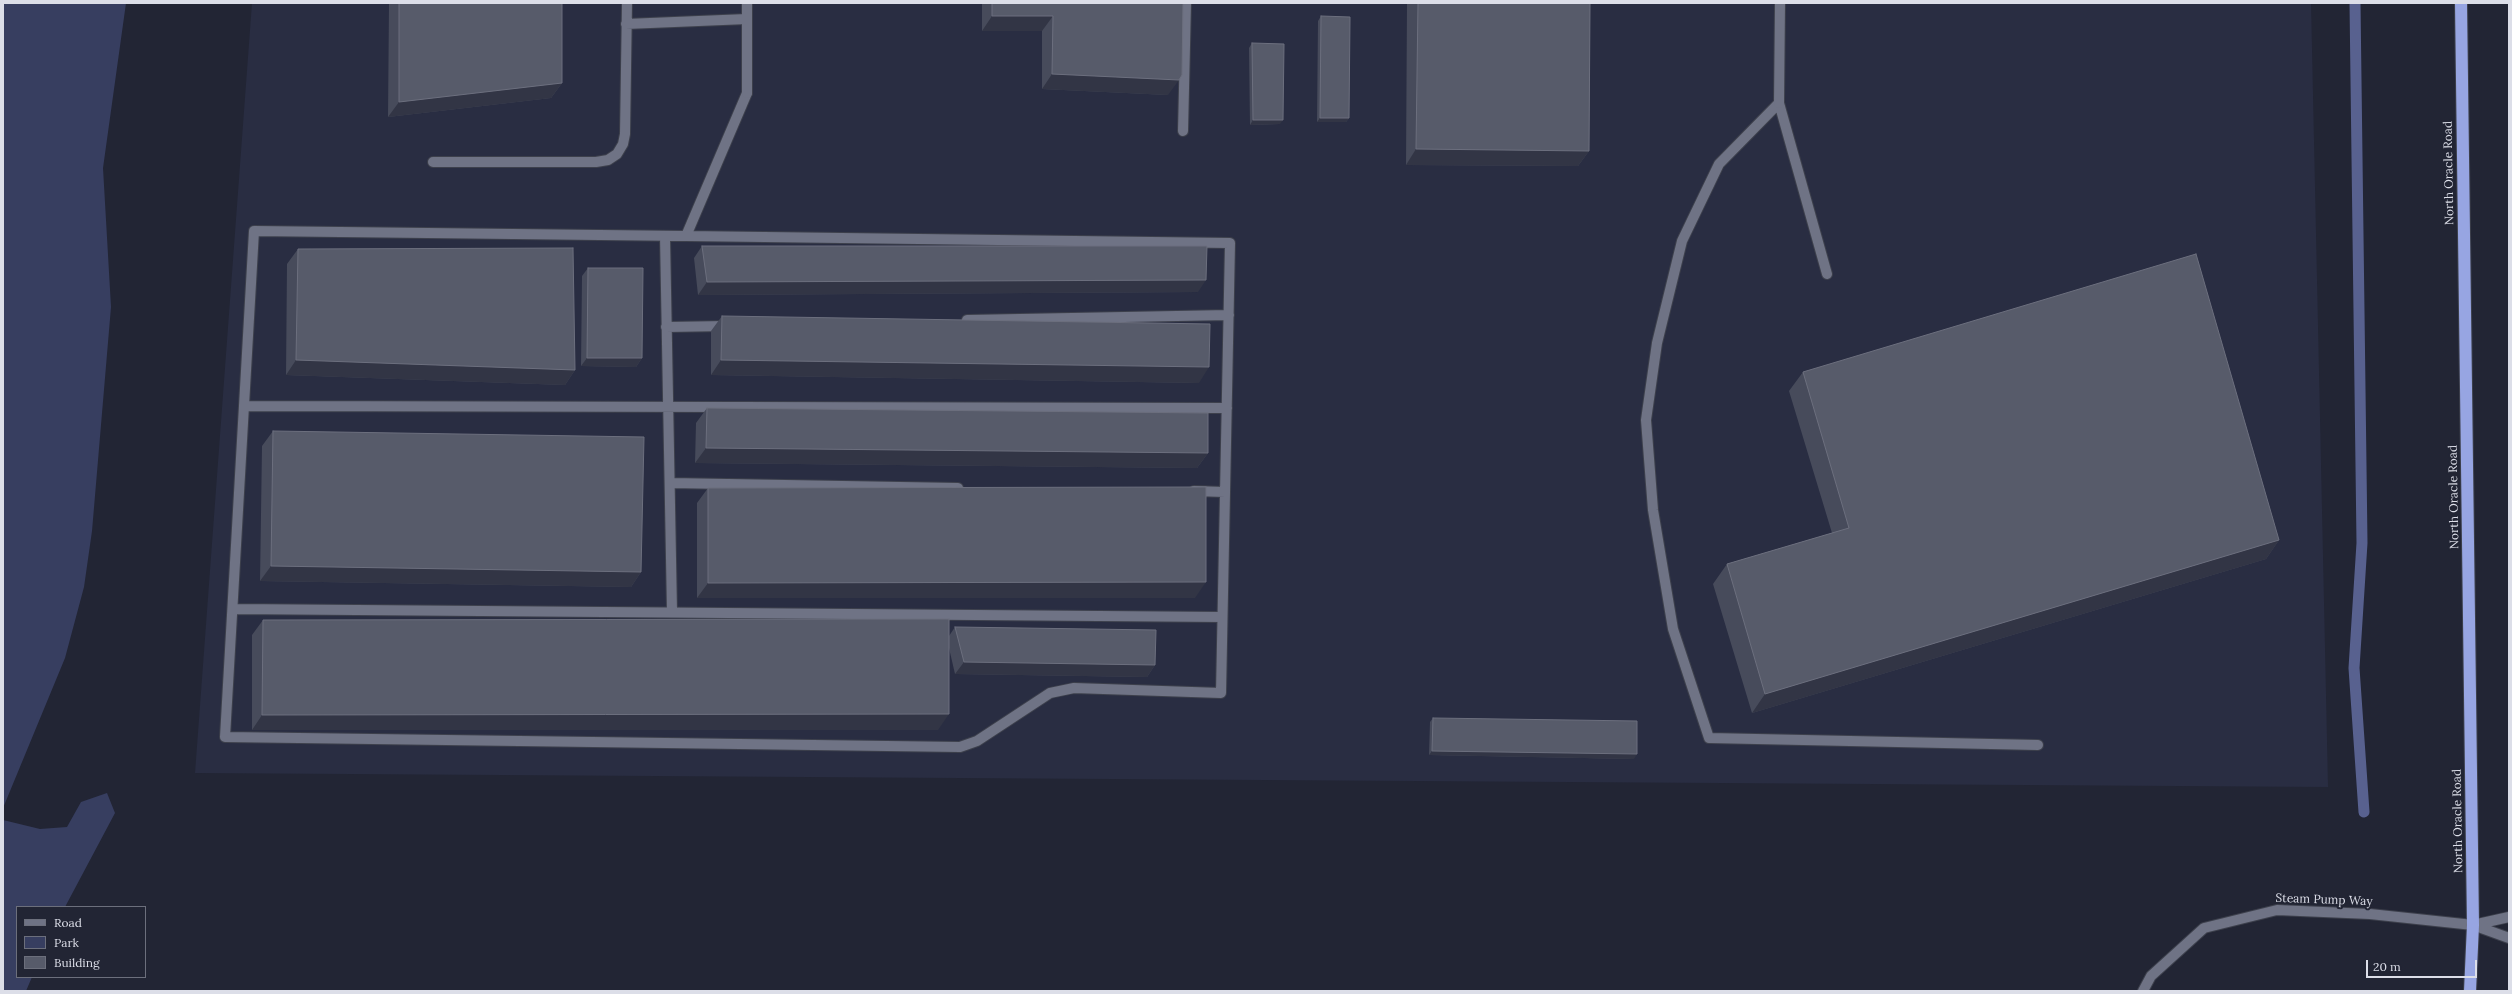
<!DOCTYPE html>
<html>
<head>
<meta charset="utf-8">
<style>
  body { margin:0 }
  #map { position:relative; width:2512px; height:994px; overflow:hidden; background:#222534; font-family:Lora,serif }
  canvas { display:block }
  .frame { position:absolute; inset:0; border:4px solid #dcdee8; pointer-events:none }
  .legend { position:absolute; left:16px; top:906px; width:130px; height:72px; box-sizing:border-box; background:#222534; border:1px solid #6c6f7c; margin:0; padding:5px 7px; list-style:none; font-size:12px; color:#dcdee8 }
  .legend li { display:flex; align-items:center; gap:8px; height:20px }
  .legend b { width:20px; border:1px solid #6c6f7c }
  .scale { position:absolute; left:2366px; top:960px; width:111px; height:18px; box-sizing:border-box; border:2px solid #dcdee8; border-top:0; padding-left:5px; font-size:12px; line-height:14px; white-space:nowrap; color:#dcdee8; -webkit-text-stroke:3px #222534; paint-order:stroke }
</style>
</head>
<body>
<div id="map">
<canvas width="2512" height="994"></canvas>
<div class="frame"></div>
<ul class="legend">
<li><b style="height:5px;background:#6f7385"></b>Road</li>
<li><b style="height:11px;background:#373e60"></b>Park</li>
<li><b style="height:11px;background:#575b6a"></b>Building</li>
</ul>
<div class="scale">20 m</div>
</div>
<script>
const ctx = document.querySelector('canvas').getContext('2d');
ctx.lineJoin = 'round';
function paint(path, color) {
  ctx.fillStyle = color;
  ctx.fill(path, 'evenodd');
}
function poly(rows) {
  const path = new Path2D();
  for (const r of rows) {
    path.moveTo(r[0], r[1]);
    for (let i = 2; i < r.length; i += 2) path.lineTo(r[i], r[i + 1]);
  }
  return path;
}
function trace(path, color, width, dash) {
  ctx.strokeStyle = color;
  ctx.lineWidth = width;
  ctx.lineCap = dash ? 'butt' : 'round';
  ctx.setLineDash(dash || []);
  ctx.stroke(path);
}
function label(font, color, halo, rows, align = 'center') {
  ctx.font = font + ' Lora,serif';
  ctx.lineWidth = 4;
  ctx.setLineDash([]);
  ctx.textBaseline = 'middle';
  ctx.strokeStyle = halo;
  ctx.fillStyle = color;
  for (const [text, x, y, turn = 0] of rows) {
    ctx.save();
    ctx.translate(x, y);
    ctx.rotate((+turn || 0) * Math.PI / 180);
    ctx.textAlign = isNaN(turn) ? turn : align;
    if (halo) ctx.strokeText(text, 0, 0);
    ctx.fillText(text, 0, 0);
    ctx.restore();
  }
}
paint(poly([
  [252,3,2311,3,2328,787,195,773]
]), '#292d42');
paint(poly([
  [3,3,126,3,103,168,111,307,92,531,84,587,65,658,3,808],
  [107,793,115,813,65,907,17,907,17,977,32,977,26,991,3,991,3,820,40,829,67,827,81,802]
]), '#373e60');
trace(poly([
  [2355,3,2362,543,2354,668,2364,812]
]), '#58618f', 11);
const lane = poly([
  [626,24,747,19],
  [1183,131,1186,3],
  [433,162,596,162,608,160,617,154,623,144,625,134,627,3],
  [665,236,672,612],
  [686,236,1230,243,1221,693,1074,688,1050,693,977,741,960,747,225,737,254,231,686,236,747,93],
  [1827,274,1779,103,1719,164,1682,241,1657,343,1646,420,1653,510,1673,629,1709,738,2038,745],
  [967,320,1229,315],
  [666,327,727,326],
  [244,406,1227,408],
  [670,483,958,488],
  [1194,491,1225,492],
  [233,609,1222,617]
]);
const street = poly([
  [747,3,747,93],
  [1779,103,1780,3],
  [2473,925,2509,938],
  [2143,991,2151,976,2204,928,2277,910,2370,914,2473,925,2509,917]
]);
const highway = poly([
  [2461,3,2473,925,2470,991]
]);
trace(lane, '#3d404c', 12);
trace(street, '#3d404c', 12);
trace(highway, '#3d404c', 14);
trace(lane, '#6f7385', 10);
trace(street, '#6f7385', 10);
trace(highway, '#97a5e2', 12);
paint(poly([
  [389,3,562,3,562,83,551,98,388,117],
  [982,3,1183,3,1168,95,1042,89,1042,31,982,31],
  [1407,3,1590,3,1589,151,1578,166,1406,165],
  [1321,16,1349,118,1346,122,1317,122,1318,21],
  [1252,43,1280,124,1250,125,1249,48],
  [702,246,1198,292,698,295,694,258],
  [298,249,575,370,565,385,286,375,287,264],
  [588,268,642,358,636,367,581,366,582,276],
  [722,316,1199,383,711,375,711,331],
  [1803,372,2279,540,2266,559,1752,713,1713,584,1727,564,1832,533,1789,391],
  [707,408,1208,453,1197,468,695,463,696,423],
  [273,431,641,572,631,587,260,581,262,446],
  [708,488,1195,598,697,598,697,503],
  [263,620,949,636,955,627,1155,665,1147,677,955,674,949,648,938,730,252,730,252,635],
  [1433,718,1634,759,1429,755,1430,722]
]), '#474b5b');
paint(poly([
  [992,16,1053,16,1042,31,982,31],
  [1052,74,1179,80,1168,95,1042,89],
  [562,83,551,98,388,117,399,102],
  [1320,118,1349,118,1346,122,1317,122],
  [1253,120,1283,120,1280,124,1250,125],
  [1416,149,1589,151,1578,166,1406,165],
  [1206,280,1198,292,698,295,707,282],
  [587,358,642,358,636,367,581,366],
  [296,360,575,370,565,385,286,375],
  [721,360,1209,367,1199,383,711,375],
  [706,448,1208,453,1197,468,695,463],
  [2279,540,2266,559,1752,713,1765,694],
  [271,566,641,572,631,587,260,581],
  [1206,582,1195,598,697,598,708,583],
  [964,662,1155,665,1147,677,955,674],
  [949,714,938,730,252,730,262,715],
  [1432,751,1637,754,1634,759,1429,755]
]), '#323545');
const building = poly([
  [399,3,562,3,562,83,399,102,399,3],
  [992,3,1183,3,1182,75,1179,80,1052,74,1053,16,992,16,992,3],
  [1418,3,1590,3,1589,151,1416,149,1418,3],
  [1321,16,1350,17,1349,118,1320,118,1321,16],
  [1252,43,1284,44,1283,120,1253,120,1252,43],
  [702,246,1207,246,1206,280,707,282,702,246],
  [573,248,575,370,296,360,298,249,573,248],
  [2196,254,2279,540,1765,694,1727,564,1849,528,1803,372,2196,254],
  [588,268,643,268,642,358,587,358,588,268],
  [722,316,1210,324,1209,367,721,360,722,316],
  [707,408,1208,413,1208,453,706,448,707,408],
  [273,431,644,437,641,572,271,566,273,431],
  [1206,487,1206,582,708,583,708,488,1206,487],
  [949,619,949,714,262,715,263,620,949,619],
  [955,627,1156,630,1155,665,964,662,955,627],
  [1433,718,1637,721,1637,754,1432,751,1433,718]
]);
paint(building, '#575b6a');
trace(building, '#6c6f7e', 1);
label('12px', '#dcdee8', '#222534', [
  ["North Oracle Road",2449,173,-91],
  ["North Oracle Road",2454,497,-91],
  ["North Oracle Road",2458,821,-91],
  ["Steam Pump Way",2324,900,2]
]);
</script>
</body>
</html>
